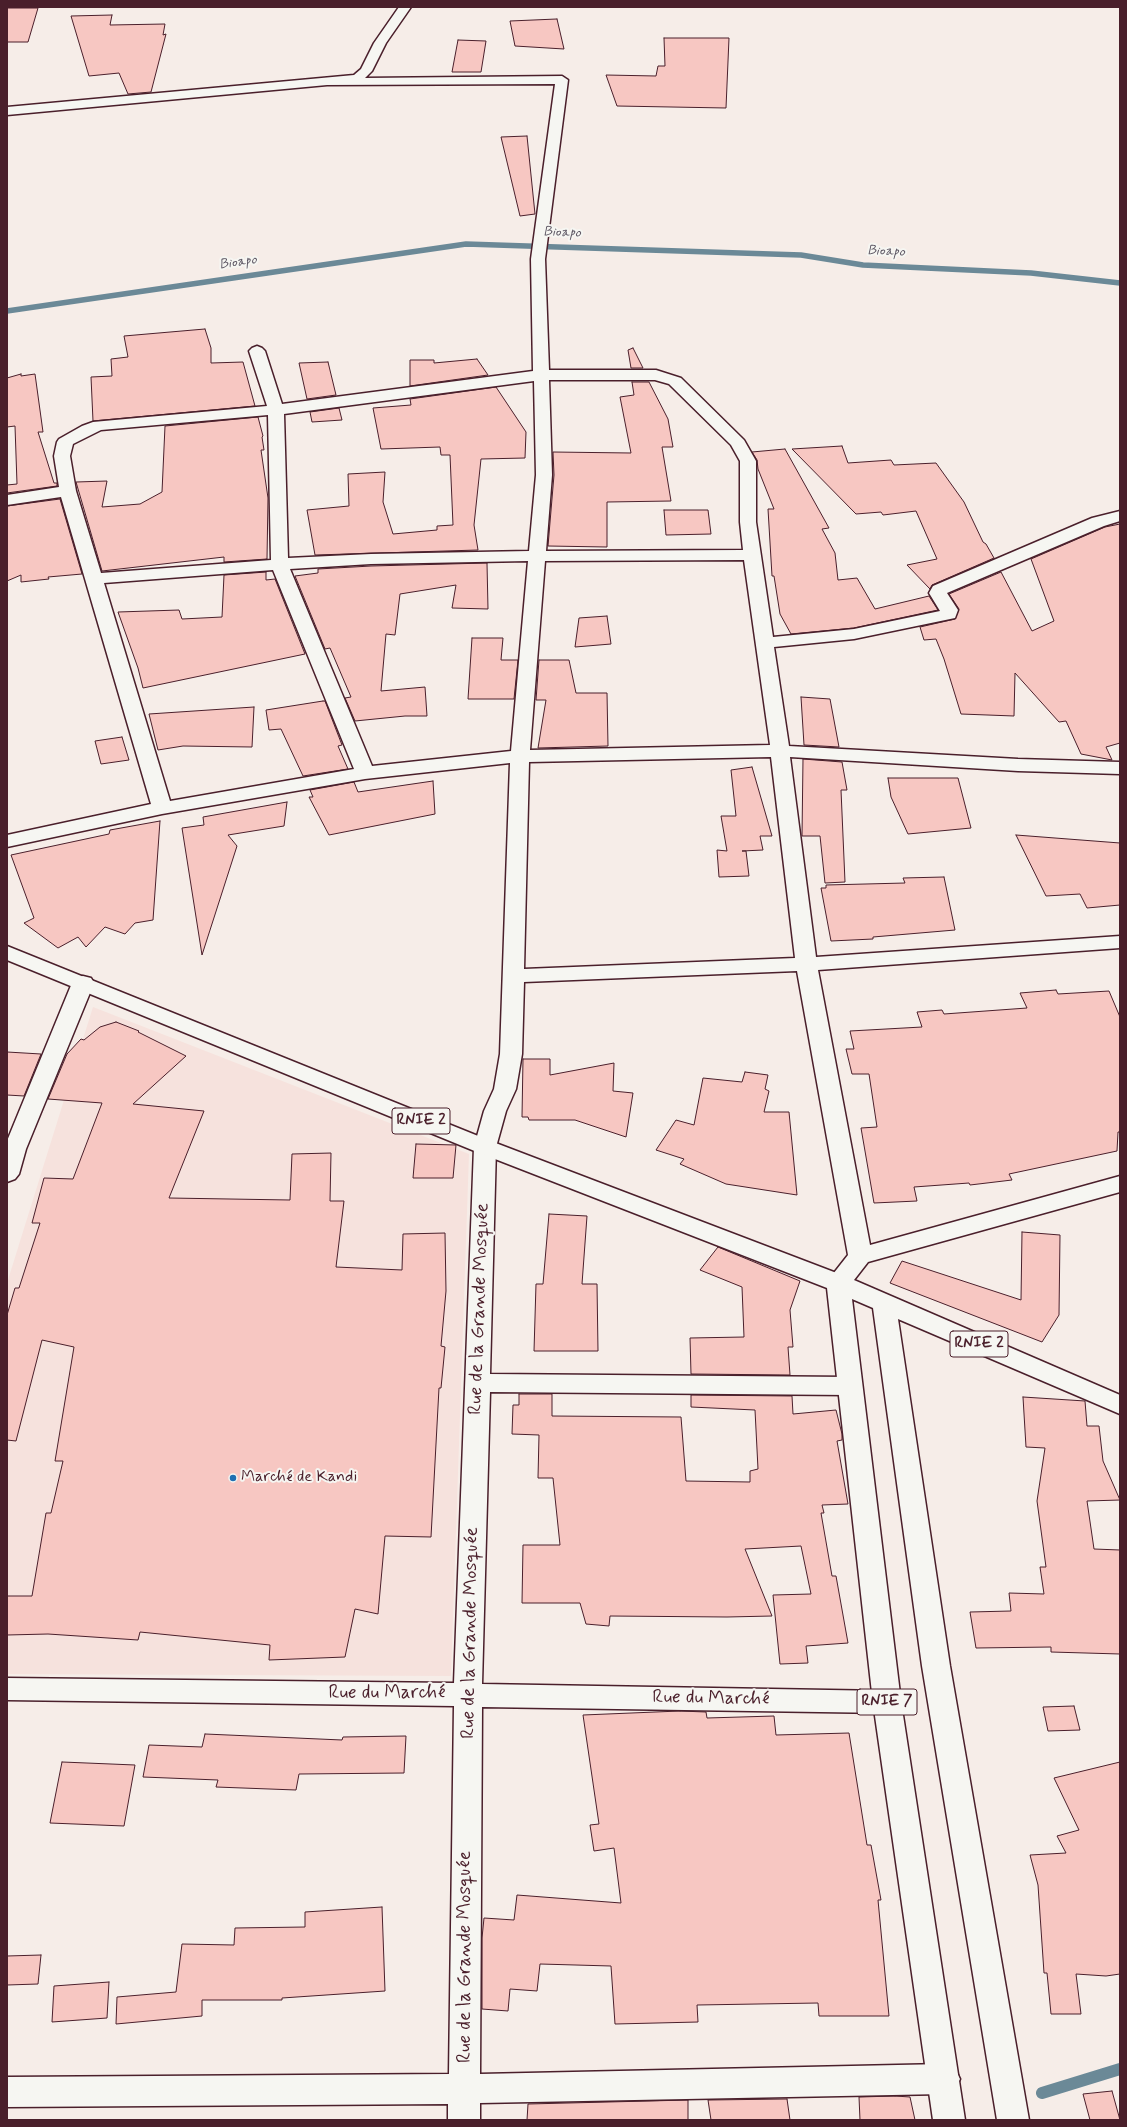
<!DOCTYPE html>
<html>
<head>
<meta charset="utf-8">
<style>
  body { margin:0 }
  #map { position:relative; width:1127px; height:2127px; overflow:hidden; background:#f6ede8; font-family:Mynerve,sans-serif }
  canvas { display:block }
  .frame { position:absolute; inset:0; border:8px solid #4a1f2b; pointer-events:none }
</style>
</head>
<body>
<div id="map">
<canvas width="1127" height="2127"></canvas>
<div class="frame"></div>
</div>
<script>
const ctx = document.querySelector('canvas').getContext('2d');
ctx.lineJoin = 'round';
function paint(path, color) {
  ctx.fillStyle = color;
  ctx.fill(path, 'evenodd');
}
function poly(rows) {
  const path = new Path2D();
  for (const r of rows) {
    path.moveTo(r[0], r[1]);
    for (let i = 2; i < r.length; i += 2) path.lineTo(r[i], r[i + 1]);
  }
  return path;
}
function trace(path, color, width, dash) {
  ctx.strokeStyle = color;
  ctx.lineWidth = width;
  ctx.lineCap = dash ? 'butt' : 'round';
  ctx.setLineDash(dash || []);
  ctx.stroke(path);
}
function label(font, color, halo, rows, align = 'center') {
  ctx.font = font + ' Mynerve,sans-serif';
  ctx.lineWidth = 4;
  ctx.setLineDash([]);
  ctx.textBaseline = 'middle';
  ctx.strokeStyle = halo;
  ctx.fillStyle = color;
  for (const [text, x, y, turn = 0] of rows) {
    ctx.save();
    ctx.translate(x, y);
    ctx.rotate((+turn || 0) * Math.PI / 180);
    ctx.textAlign = isNaN(turn) ? turn : align;
    if (halo) ctx.strokeText(text, 0, 0);
    ctx.fillText(text, 0, 0);
    ctx.restore();
  }
}
paint(poly([
  [93,1007,469,1154,451,1676,7,1674,7,1283]
]), '#f6e2dd');
trace(poly([
  [7,311,466,244,801,255,863,265,1031,273,1120,283]
]), '#6b8997', 5.5);
trace(poly([
  [1042,2093,1120,2069]
]), '#6b8997', 12);
const building = poly([
  [7,8,38,8,28,42,7,42,7,8],
  [112,15,110,25,165,24,163,35,166,34,151,92,128,94,119,73,89,76,71,16,112,15],
  [557,19,564,49,515,46,510,21,557,19],
  [664,38,729,38,726,108,617,106,606,75,656,76,658,66,665,66,664,38],
  [458,40,486,41,481,72,452,72,458,40],
  [527,136,535,214,520,216,501,137,527,136],
  [205,329,211,348,211,363,243,362,255,406,93,421,91,377,112,376,111,359,128,357,124,336,205,329],
  [633,348,643,368,631,368,628,350,633,348],
  [477,359,488,375,410,386,410,360,434,360,434,363,477,359],
  [328,362,336,395,307,399,299,363,328,362],
  [21,374,21,376,35,374,43,432,38,432,54,483,57,483,57,486,7,493,7,485,17,484,15,426,7,427,7,378,21,374],
  [632,382,649,382,668,419,673,447,662,447,671,501,607,502,607,547,548,546,554,475,553,452,631,453,620,397,634,395,632,382],
  [496,387,526,432,525,458,481,459,474,525,478,550,315,555,307,510,349,506,348,474,385,472,383,502,393,534,437,530,437,526,453,525,450,455,441,455,440,447,381,449,373,408,411,405,410,399,496,387],
  [339,408,342,420,312,422,310,412,339,408],
  [258,417,263,436,262,437,264,450,261,450,268,498,267,559,224,562,224,557,102,571,76,482,107,481,102,507,140,504,162,492,165,426,258,417],
  [842,446,848,463,891,460,894,465,936,463,964,502,983,542,986,544,994,558,932,585,930,589,907,565,937,559,916,511,883,515,881,512,856,514,792,449,842,446],
  [785,449,829,528,822,529,835,553,838,580,857,578,875,609,929,596,938,610,854,628,791,634,780,614,774,576,772,576,768,509,774,509,758,469,757,460,752,452,785,449],
  [60,499,82,574,48,577,49,579,21,582,21,575,7,581,7,506,60,499],
  [664,510,708,510,711,534,666,535,664,510],
  [1120,524,1120,743,1106,747,1112,760,1081,754,1066,721,1059,722,1015,673,1014,716,961,714,944,659,936,639,924,640,920,627,955,619,959,609,949,594,1001,572,1032,631,1054,621,1031,559,1105,527,1120,524],
  [487,563,488,609,452,608,456,585,400,594,395,635,386,634,381,691,425,687,427,716,405,716,355,721,345,698,351,697,330,648,325,649,295,576,318,573,318,569,371,566,487,563],
  [266,572,266,580,275,579,305,654,143,688,138,668,118,612,179,610,182,619,222,617,224,575,266,572],
  [607,616,611,644,575,647,579,618,607,616],
  [472,638,503,638,501,660,518,660,514,699,468,699,472,638],
  [539,660,569,660,576,693,607,693,608,746,538,748,546,700,536,700,539,660],
  [801,697,830,699,839,747,804,745,801,697],
  [323,701,325,701,342,745,338,746,348,769,303,776,281,729,269,730,266,710,323,701],
  [254,707,252,747,183,746,158,750,149,714,254,707],
  [122,737,129,760,101,764,95,741,122,737],
  [803,759,842,762,847,790,841,790,845,882,825,883,820,836,802,836,803,759],
  [752,767,772,836,760,836,763,850,742,851,746,851,749,876,719,877,717,850,727,851,721,816,736,816,731,770,752,767],
  [888,778,958,778,971,828,908,834,891,797,888,778],
  [433,781,435,814,329,835,309,797,313,797,310,790,354,782,358,792,433,781],
  [287,802,284,826,228,835,237,846,202,955,182,828,204,825,203,817,287,802],
  [160,821,153,920,135,923,125,934,105,927,86,947,78,937,58,948,24,923,34,918,11,855,109,834,110,830,160,821],
  [1016,835,1120,843,1120,905,1087,908,1080,894,1046,896,1016,835],
  [944,877,955,930,873,937,873,939,831,941,821,888,826,888,826,885,905,883,903,878,944,877],
  [1056,990,1058,994,1109,991,1120,1017,1120,1132,1118,1132,1117,1151,1009,1174,1012,1180,970,1185,969,1183,914,1187,917,1201,874,1203,861,1128,877,1127,869,1074,852,1074,846,1049,854,1049,850,1031,922,1027,917,1012,942,1010,944,1014,1027,1008,1020,993,1056,990],
  [116,1022,139,1031,138,1032,186,1056,133,1104,204,1111,169,1198,290,1200,292,1154,331,1153,330,1201,344,1201,336,1267,402,1270,403,1234,445,1233,446,1291,441,1346,445,1347,441,1388,439,1388,431,1537,385,1536,378,1614,355,1609,345,1657,269,1660,270,1645,140,1632,138,1640,48,1634,7,1635,7,1596,32,1596,46,1513,51,1513,63,1461,55,1461,74,1347,42,1340,16,1441,7,1440,7,1315,15,1288,19,1288,40,1223,32,1223,44,1178,73,1179,102,1103,48,1099,67,1054,81,1039,84,1040,100,1027,116,1022],
  [7,1052,41,1054,24,1096,7,1095,7,1052],
  [523,1059,550,1059,550,1075,614,1063,613,1091,633,1093,626,1137,575,1120,529,1120,528,1117,522,1117,523,1059],
  [745,1072,768,1075,765,1089,769,1091,764,1112,789,1112,797,1195,726,1184,680,1164,684,1159,656,1150,676,1120,694,1125,703,1078,742,1082,745,1072],
  [416,1144,456,1145,453,1178,413,1178,416,1144],
  [549,1214,587,1216,582,1284,597,1284,598,1351,534,1351,536,1284,543,1284,549,1214],
  [1022,1232,1060,1235,1059,1315,1042,1342,890,1283,902,1261,1021,1300,1022,1232],
  [718,1247,800,1281,790,1310,793,1347,788,1347,790,1375,691,1374,690,1338,744,1337,742,1287,700,1270,718,1247],
  [519,1394,552,1394,552,1416,681,1417,686,1481,750,1482,750,1471,758,1469,755,1410,691,1407,691,1395,792,1396,793,1414,836,1410,842,1434,842,1440,837,1441,848,1504,822,1505,824,1513,821,1513,832,1576,836,1576,848,1643,806,1646,808,1663,780,1664,773,1595,811,1594,801,1546,745,1549,772,1616,727,1617,610,1616,609,1626,586,1624,580,1603,522,1603,523,1545,560,1545,553,1478,538,1478,539,1435,512,1434,513,1405,519,1405,519,1394],
  [1023,1397,1085,1401,1087,1426,1099,1426,1103,1461,1120,1500,1087,1501,1094,1549,1120,1550,1120,1654,1051,1652,1051,1647,976,1648,970,1612,1011,1611,1009,1593,1044,1594,1040,1567,1046,1567,1037,1501,1045,1448,1026,1447,1023,1397],
  [1074,1706,1080,1730,1048,1731,1043,1707,1074,1706],
  [680,1711,706,1712,707,1718,774,1716,776,1735,849,1733,867,1845,871,1845,881,1900,878,1900,889,2016,819,2016,818,2003,697,2005,698,2022,615,2024,611,1966,540,1964,537,1991,510,1989,508,2011,482,2009,482,1938,484,1918,514,1920,517,1895,621,1903,614,1848,594,1851,590,1825,599,1824,583,1715,680,1711],
  [205,1734,342,1740,343,1737,406,1736,404,1773,299,1774,296,1790,216,1787,218,1780,143,1777,149,1745,202,1747,205,1734],
  [62,1762,135,1765,124,1826,50,1823,62,1762],
  [1120,1762,1120,1974,1106,1976,1076,1974,1081,2014,1051,2014,1047,1973,1044,1973,1038,1885,1030,1855,1066,1853,1057,1836,1079,1830,1054,1778,1120,1762],
  [382,1907,385,1991,282,1998,282,2000,202,2000,202,2016,116,2024,117,1997,176,1992,182,1944,234,1945,235,1928,305,1927,305,1912,382,1907],
  [41,1955,38,1984,7,1985,7,1956,41,1955],
  [109,1982,107,2018,52,2022,54,1986,109,1982],
  [1112,2091,1120,2120,1090,2120,1083,2094,1112,2091],
  [895,2096,910,2097,915,2120,860,2120,859,2097,895,2096],
  [787,2099,790,2120,711,2120,708,2100,787,2099],
  [688,2100,688,2120,527,2120,528,2104,688,2100]
]);
paint(building, '#f7c7c2');
trace(building, '#4a1f2b', 1);
const minor = poly([
  [399,7,411,7,386,43,372,71,365,78,562,76,568,80,545,259,549,370,656,370,681,378,744,440,756,461,756,522,773,637,854,629,940,611,929,593,933,586,1092,518,1120,511,1120,521,1104,526,947,593,958,610,955,618,854,639,774,647,789,746,1018,759,1120,762,1120,774,1018,771,790,757,816,957,1120,936,1120,948,818,970,870,1245,1120,1176,1120,1192,868,1262,847,1289,838,1291,829,1289,826,1283,848,1255,797,971,524,982,522,1054,516,1089,506,1111,496,1147,490,1374,849,1377,858,1380,862,1386,858,1392,849,1395,490,1392,482,1684,887,1691,897,1694,901,1702,897,1710,887,1713,482,1707,480,2074,944,2064,955,2069,960,2079,955,2089,944,2094,480,2103,480,2120,448,2120,448,2104,7,2107,7,2077,449,2074,454,1706,7,1700,7,1678,454,1683,474,1147,484,1111,494,1089,500,1054,510,763,365,779,162,814,7,847,7,835,151,804,61,497,7,505,7,495,59,487,54,456,57,442,59,439,82,426,93,422,267,406,249,351,252,348,257,346,262,348,265,351,282,404,533,371,531,259,555,84,327,85,7,115,7,107,354,75,361,69,374,43,399,7],
  [549,380,655,380,669,384,731,445,740,461,740,522,743,550,546,551,552,475,549,380],
  [534,381,536,475,529,551,371,554,288,558,284,414,534,381],
  [268,415,271,560,101,573,76,491,70,456,73,444,101,430,268,415],
  [744,560,770,745,530,750,545,561,744,560],
  [528,561,511,751,372,766,290,569,371,564,528,561],
  [273,570,354,769,170,801,104,583,273,570],
  [771,757,795,958,524,969,529,762,771,757],
  [83,976,91,978,94,983,26,1149,19,1174,15,1179,7,1182,7,1141,72,983,75,978,83,976]
]);
const primary = poly([
  [7,946,493,1142,847,1277,1120,1395,1120,1414,898,1319,950,1666,1029,2120,997,2120,922,1666,873,1308,852,1299,901,1702,965,2120,933,2120,873,1702,827,1288,477,1152,7,960,7,946]
]);
trace(minor, '#4a1f2b', 3);
trace(primary, '#4a1f2b', 3);
paint(minor, '#f6f6f2');
paint(primary, '#f6f6f2');
for (const [x, y, r, color] of [
  [233,1478,4,"#1f6fb2"]
]) {
  const dot = new Path2D();
  dot.arc(x, y, r, 0, 2 * Math.PI);
  ctx.fillStyle = color;
  ctx.fill(dot);
  trace(dot, '#f6f6f2', 1.5);
}
label('italic 14px', '#5a5461', '#f6f6f2', [
  ["Bioapo",562,233,2],
  ["Bioapo",886,252,3],
  ["Bioapo",238,263,-8]
]);
for (const [x, y, w] of [
  [421,1121,58],
  [979,1344,58],
  [887,1702,60]
]) {
  const box = new Path2D();
  box.roundRect(x - w / 2, y - 13, w, 26, 3);
  ctx.fillStyle = '#f6f6f2';
  ctx.fill(box);
  trace(box, '#4a1f2b', 1);
}
label('bold 15px', '#4a1f2b', null, [
  ["RNIE 2",421,1121],
  ["RNIE 2",979,1344],
  ["RNIE 7",887,1702]
]);
label('16px', '#4a1f2b', '#f6f6f2', [
  ["Marché de Kandi",241,1478]
], 'left');
label('19px', '#4a1f2b', '#f6f6f2', [
  ["Rue de la Grande Mosquée",480,1309,-88],
  ["Rue de la Grande Mosquée",471,1633,-89],
  ["Rue du Marché",387,1694],
  ["Rue du Marché",711,1699,1],
  ["Rue de la Grande Mosquée",466,1957,-90]
]);
</script>
</body>
</html>
